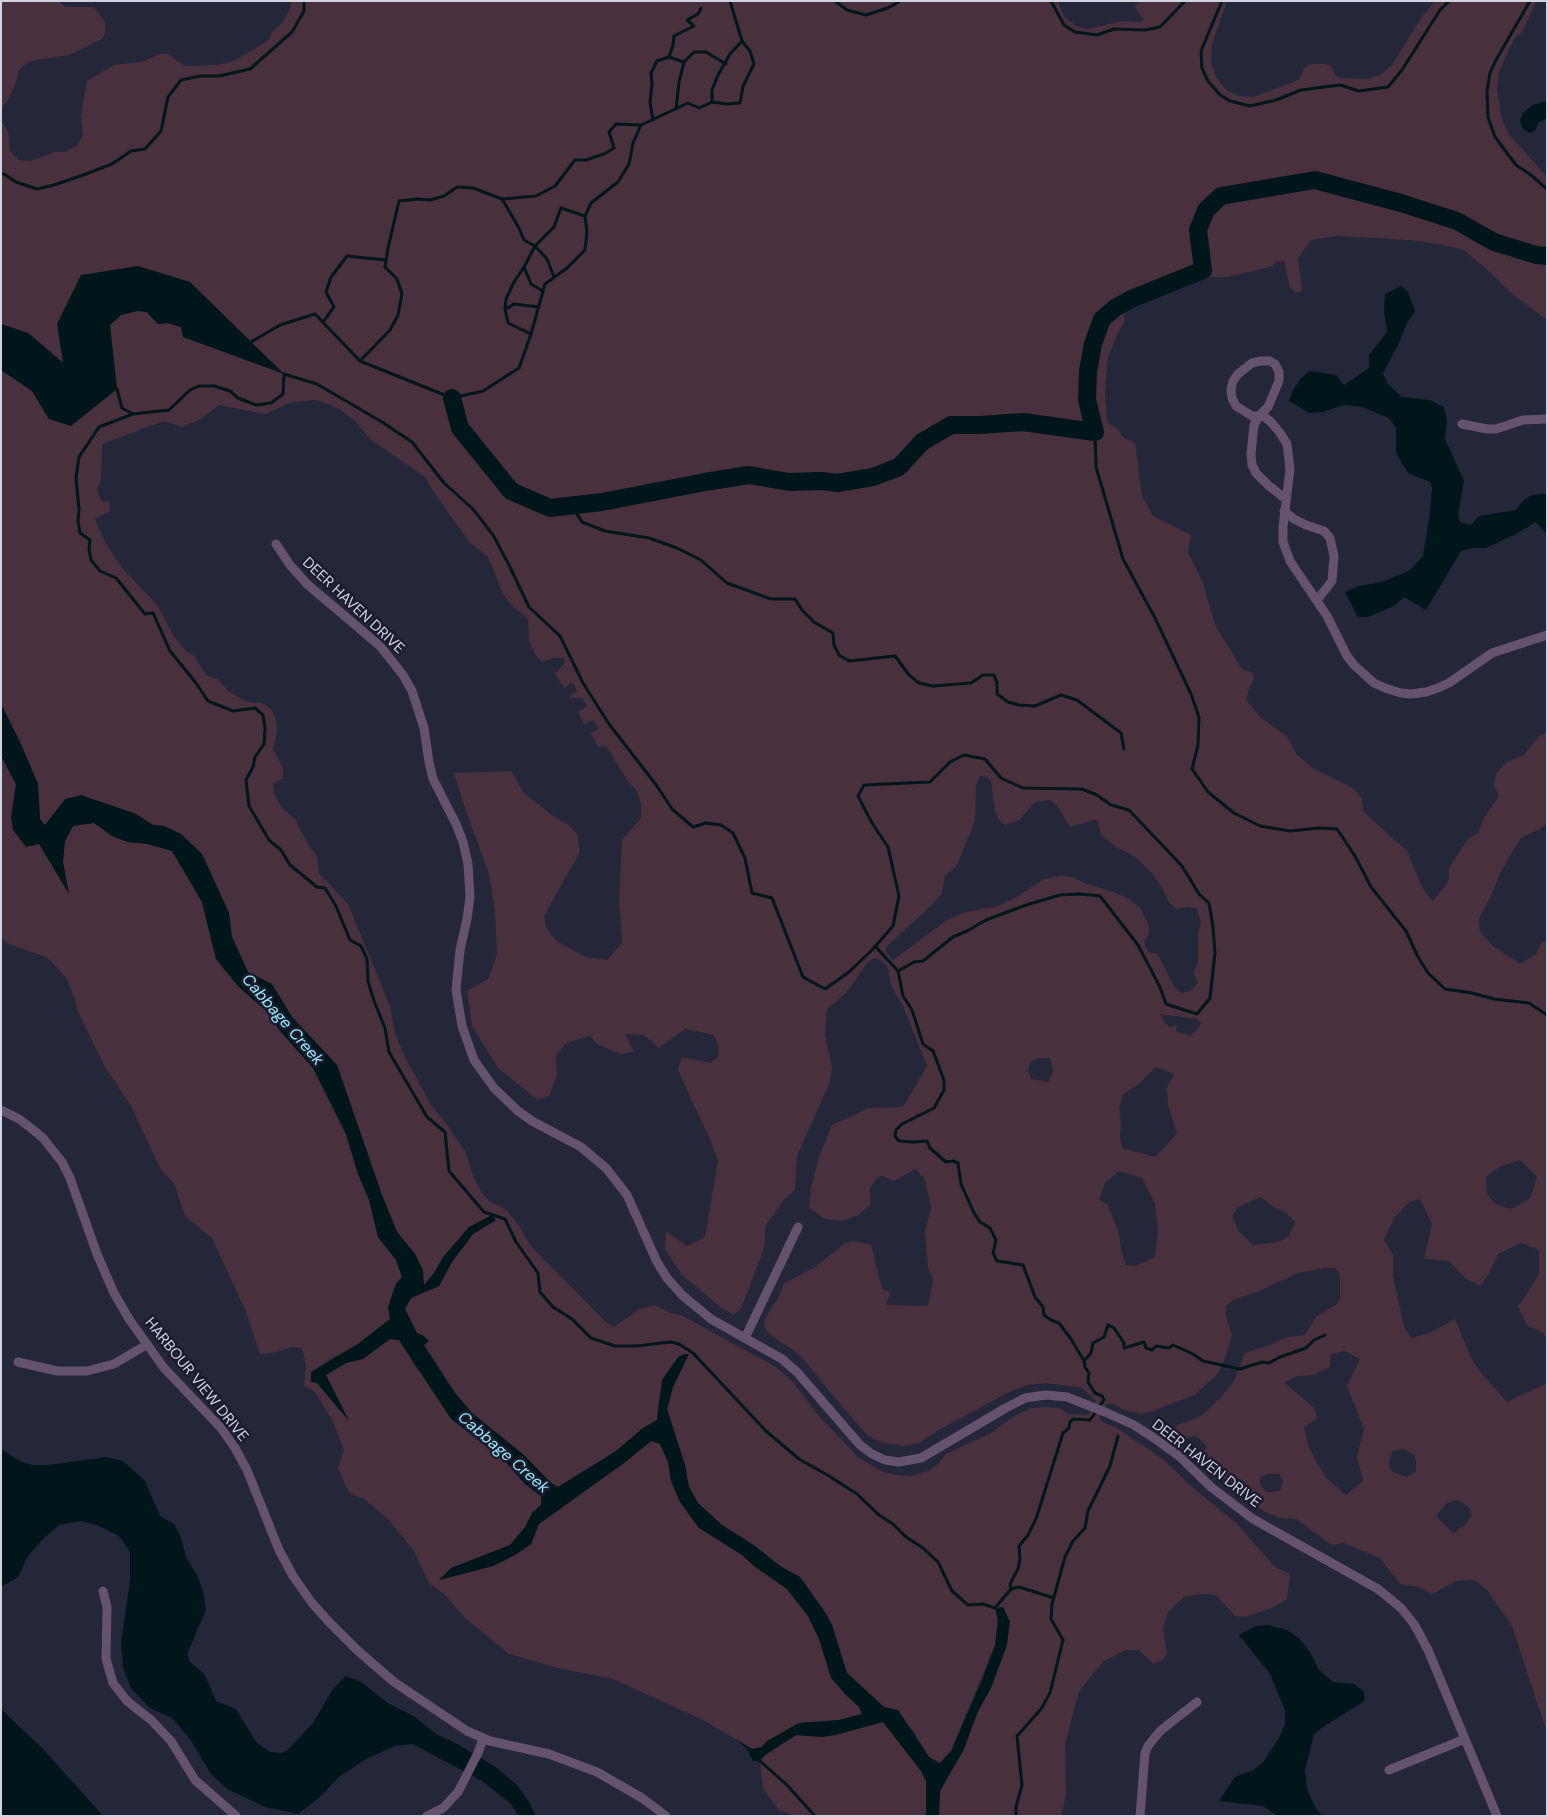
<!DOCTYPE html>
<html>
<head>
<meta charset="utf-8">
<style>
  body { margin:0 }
  #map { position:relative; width:1548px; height:1817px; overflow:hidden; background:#24263a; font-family:"DM Sans",sans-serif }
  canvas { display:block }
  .frame { position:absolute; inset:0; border:2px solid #d2d3e1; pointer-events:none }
</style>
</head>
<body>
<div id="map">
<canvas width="1548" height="1817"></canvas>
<div class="frame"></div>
</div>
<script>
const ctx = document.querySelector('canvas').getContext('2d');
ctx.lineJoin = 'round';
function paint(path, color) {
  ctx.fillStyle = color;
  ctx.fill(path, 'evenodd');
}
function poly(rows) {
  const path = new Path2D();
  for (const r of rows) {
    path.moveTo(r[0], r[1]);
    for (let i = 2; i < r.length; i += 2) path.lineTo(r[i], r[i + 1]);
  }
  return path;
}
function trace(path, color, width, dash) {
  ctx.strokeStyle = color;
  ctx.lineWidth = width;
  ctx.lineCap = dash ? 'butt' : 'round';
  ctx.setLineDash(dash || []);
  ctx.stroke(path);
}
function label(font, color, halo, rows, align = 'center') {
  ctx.font = font + ' "DM Sans",sans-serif';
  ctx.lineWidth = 5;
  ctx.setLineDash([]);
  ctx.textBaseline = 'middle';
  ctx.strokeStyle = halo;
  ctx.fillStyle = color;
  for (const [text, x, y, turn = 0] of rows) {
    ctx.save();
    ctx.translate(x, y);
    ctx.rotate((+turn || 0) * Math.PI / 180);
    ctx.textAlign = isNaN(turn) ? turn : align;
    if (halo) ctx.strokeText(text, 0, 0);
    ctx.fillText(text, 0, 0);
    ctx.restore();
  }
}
paint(poly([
  [1,1,59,1,65,7,94,7,105,22,105,33,102,39,69,55,31,61,24,65,18,71,17,79,9,98,1,109],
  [292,1,1058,1,1064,17,1078,27,1088,29,1122,21,1140,22,1144,20,1135,8,1138,1,1227,1,1212,44,1211,62,1216,77,1226,90,1239,96,1253,97,1294,82,1299,79,1306,66,1312,64,1325,64,1331,66,1335,75,1339,78,1369,79,1381,74,1392,65,1421,18,1435,1,1536,1,1523,31,1514,39,1499,71,1497,89,1502,120,1509,134,1547,177,1547,320,1510,292,1490,272,1462,249,1421,241,1375,238,1337,236,1311,240,1298,258,1302,291,1296,293,1290,288,1284,261,1275,262,1273,266,1228,277,1204,277,1182,286,1178,284,1137,302,1123,315,1125,321,1118,333,1108,357,1105,392,1107,422,1118,429,1123,437,1135,443,1142,496,1154,517,1191,535,1188,552,1203,583,1215,625,1242,669,1252,672,1254,679,1249,688,1246,700,1261,718,1287,736,1297,755,1314,769,1353,788,1362,798,1363,811,1407,851,1423,889,1432,901,1441,892,1449,879,1449,868,1468,839,1478,833,1484,818,1499,796,1494,786,1496,773,1507,762,1524,755,1538,737,1547,732,1547,823,1540,829,1521,838,1500,873,1491,896,1479,919,1480,932,1493,946,1520,964,1536,954,1541,943,1547,941,1547,1340,1543,1333,1527,1325,1518,1307,1539,1274,1539,1250,1521,1243,1498,1254,1489,1274,1480,1286,1465,1278,1449,1261,1424,1259,1432,1224,1420,1199,1409,1202,1394,1218,1384,1240,1393,1255,1393,1276,1404,1327,1411,1338,1429,1333,1455,1319,1471,1358,1482,1374,1507,1402,1547,1383,1547,1733,1512,1626,1488,1591,1474,1580,1456,1581,1432,1594,1418,1587,1400,1584,1380,1558,1344,1543,1331,1545,1296,1519,1280,1518,1265,1512,1237,1493,1198,1459,1207,1447,1197,1436,1181,1439,1176,1435,1174,1429,1178,1425,1201,1416,1220,1398,1234,1381,1245,1353,1270,1345,1284,1338,1305,1335,1316,1317,1337,1304,1340,1299,1340,1274,1335,1268,1324,1268,1298,1273,1257,1292,1233,1300,1226,1306,1226,1317,1232,1335,1224,1361,1217,1375,1194,1395,1153,1411,1141,1414,1123,1410,1120,1407,1112,1404,1107,1404,1104,1408,1100,1416,1100,1421,1115,1427,1163,1459,1191,1486,1236,1523,1275,1567,1290,1574,1287,1599,1272,1608,1245,1617,1235,1616,1216,1595,1202,1594,1184,1597,1168,1612,1163,1628,1167,1653,1164,1659,1153,1664,1139,1650,1126,1650,1103,1662,1079,1691,1065,1744,1066,1794,1061,1816,939,1816,940,1791,964,1749,978,1711,991,1688,1007,1645,995,1608,998,1620,995,1645,951,1751,940,1764,929,1757,912,1729,884,1707,847,1673,832,1625,825,1612,800,1577,780,1566,755,1546,722,1525,698,1503,689,1487,685,1465,667,1409,673,1387,688,1354,658,1401,657,1420,643,1428,616,1451,558,1487,551,1483,525,1456,472,1413,455,1393,423,1345,429,1341,424,1336,417,1333,405,1309,411,1298,439,1286,452,1262,473,1234,495,1220,492,1215,469,1227,424,1286,415,1254,397,1232,382,1195,337,1065,292,1017,272,985,248,972,231,937,229,913,202,854,181,834,164,826,153,825,136,814,108,804,53,815,45,825,40,819,38,784,21,744,1,704,1,370,32,391,49,419,117,389,110,325,121,315,138,311,146,312,158,324,168,323,181,327,183,337,283,373,138,266,64,363,28,333,1,324,1,121,8,131,10,151,19,160,31,161,55,152,64,152,77,146,83,135,81,115,87,81,114,65,142,62,160,54,167,54,185,66,217,65,234,61,269,40,272,32,282,23,289,11],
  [316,400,340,409,356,422,370,439,426,478,431,488,470,543,488,557,503,594,511,605,528,619,529,641,535,654,542,662,554,658,564,658,565,663,555,674,564,688,571,683,574,684,577,692,570,695,569,698,582,698,587,706,578,712,584,724,593,720,599,729,591,733,598,747,606,746,627,780,636,790,641,804,641,818,622,840,619,901,622,943,607,960,586,957,558,942,547,930,544,916,580,852,577,834,570,826,552,815,524,793,511,771,454,773,464,805,489,874,495,910,497,955,488,979,467,991,472,1026,498,1068,538,1100,549,1096,557,1075,556,1056,566,1043,590,1036,597,1044,620,1054,634,1052,625,1034,644,1035,659,1048,685,1029,714,1035,719,1048,718,1057,711,1063,682,1057,678,1069,691,1099,709,1137,718,1161,705,1237,687,1246,666,1231,665,1249,682,1275,719,1306,733,1315,741,1309,763,1251,765,1240,765,1226,783,1201,795,1190,797,1156,830,1082,832,1067,825,1035,827,1009,846,993,867,963,874,958,881,960,888,968,891,985,903,1006,927,1066,903,1107,869,1108,832,1125,819,1157,811,1188,809,1208,825,1219,843,1221,858,1215,870,1205,870,1188,877,1178,882,1176,894,1181,916,1169,925,1180,931,1207,925,1233,928,1268,933,1279,928,1306,886,1305,890,1292,882,1289,871,1244,852,1241,845,1243,815,1267,783,1284,779,1297,765,1318,764,1325,768,1333,800,1355,844,1409,867,1435,883,1443,904,1446,919,1443,937,1431,1009,1392,1027,1385,1046,1383,1082,1388,1096,1401,1088,1415,1067,1414,1060,1408,1045,1407,1032,1408,1016,1415,989,1434,946,1454,938,1464,928,1471,912,1476,898,1475,883,1472,858,1457,819,1416,793,1382,776,1367,681,1315,671,1313,655,1305,640,1309,613,1327,607,1323,529,1244,521,1229,507,1210,489,1201,481,1192,473,1176,466,1153,449,1127,431,1105,405,1057,395,1034,390,1006,348,904,319,873,317,856,308,844,295,819,282,808,274,794,273,784,283,778,283,768,273,750,277,732,276,719,271,709,262,703,248,702,228,691,218,679,207,676,193,655,186,651,175,638,158,606,123,569,106,544,95,519,110,511,110,502,101,501,97,489,101,480,102,444,164,421,181,427,199,420,219,405,265,414,292,402],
  [980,776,987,777,991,780,995,811,999,820,1005,825,1019,820,1035,802,1050,800,1058,807,1070,827,1097,819,1101,835,1116,847,1136,857,1152,873,1162,888,1169,902,1176,909,1189,907,1197,909,1201,923,1198,933,1198,963,1193,973,1198,983,1190,991,1182,993,1175,988,1157,953,1150,953,1145,947,1145,941,1149,934,1149,925,1140,908,1129,899,1114,892,1087,884,1072,877,1060,876,1044,879,1013,899,998,906,962,913,947,920,893,960,886,952,887,946,932,905,942,893,945,876,956,867,975,821,976,785],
  [1160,1014,1197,1019,1201,1023,1199,1027,1190,1036,1176,1031,1177,1025,1170,1027,1167,1025],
  [1038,1058,1050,1058,1053,1072,1048,1082,1031,1079,1028,1070,1031,1062],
  [1156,1067,1174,1074,1167,1088,1168,1105,1177,1134,1155,1157,1122,1148,1120,1137,1121,1122,1119,1109,1123,1094,1138,1085],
  [1520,1160,1537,1177,1530,1198,1511,1209,1495,1204,1487,1194,1486,1177,1499,1167],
  [1119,1171,1142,1178,1155,1204,1158,1231,1155,1257,1135,1266,1126,1265,1121,1250,1119,1233,1108,1205,1099,1200,1105,1183],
  [1261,1197,1273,1207,1285,1212,1295,1222,1289,1236,1278,1242,1253,1245,1238,1230,1232,1216,1238,1207],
  [1345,1351,1360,1359,1347,1386,1364,1429,1357,1457,1363,1481,1346,1495,1326,1478,1309,1448,1304,1427,1317,1419,1315,1409,1284,1382,1297,1376,1314,1375,1330,1367,1331,1354],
  [1404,1449,1414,1455,1416,1462,1416,1471,1407,1477,1391,1471,1389,1463,1392,1451],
  [1267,1474,1279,1474,1283,1479,1280,1491,1266,1492,1260,1485,1260,1477],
  [1458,1500,1469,1507,1472,1515,1464,1526,1453,1533,1436,1516,1447,1503],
  [1,756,16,784,11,818,39,843,68,892,63,862,65,841,73,826,94,823,112,836,128,842,148,844,172,851,202,902,216,959,238,986,265,1010,281,1032,313,1068,346,1134,358,1174,369,1200,378,1237,396,1260,402,1277,396,1284,388,1308,390,1319,358,1344,327,1361,317,1383,347,1418,326,1375,346,1363,363,1358,390,1339,399,1340,417,1369,486,1446,504,1460,525,1484,541,1496,542,1505,532,1513,525,1527,510,1545,451,1568,440,1580,493,1566,515,1555,531,1544,539,1524,624,1463,651,1441,660,1444,668,1462,671,1481,680,1502,699,1528,742,1555,754,1566,787,1589,808,1616,845,1694,859,1707,862,1714,839,1720,799,1723,767,1741,762,1747,752,1749,703,1720,613,1679,558,1668,509,1654,464,1617,445,1595,429,1583,414,1551,389,1520,364,1499,349,1493,338,1468,344,1450,333,1422,315,1392,304,1386,306,1365,302,1348,292,1347,272,1353,260,1354,246,1312,212,1238,185,1216,174,1183,161,1170,131,1106,105,1067,80,1016,68,980,48,958,7,943,1,937],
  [883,1722,921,1771,926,1781,926,1816,795,1816,779,1810,763,1788,760,1761,765,1755,796,1735,822,1737,835,1735]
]), '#48313d');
paint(poly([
  [1547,101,1547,118,1538,123,1535,131,1530,133,1523,129,1520,120,1523,113,1533,105],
  [138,266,190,282,284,374,183,337,181,327,168,323,158,324,147,312,138,311,121,315,110,325,117,389,71,426,49,419,32,391,1,370,1,324,28,333,63,363,57,324,81,275],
  [1401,286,1408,292,1415,311,1407,323,1398,345,1383,373,1388,384,1402,397,1430,400,1444,407,1447,421,1445,439,1464,481,1458,515,1460,522,1471,525,1479,516,1516,510,1524,500,1532,495,1544,494,1547,495,1547,534,1536,522,1516,534,1486,548,1473,548,1461,551,1426,610,1404,597,1394,606,1368,617,1358,617,1345,592,1356,587,1385,581,1410,570,1423,556,1430,512,1432,488,1430,482,1408,473,1396,453,1396,428,1389,418,1362,407,1344,405,1323,412,1309,413,1289,401,1292,392,1300,379,1310,371,1336,375,1344,385,1369,368,1369,355,1387,332,1384,311,1385,294],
  [1,704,21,744,38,784,40,819,45,825,65,799,81,795,136,814,153,825,164,826,181,834,202,854,229,913,232,937,248,972,272,984,292,1017,337,1065,382,1195,397,1232,415,1254,423,1270,424,1285,434,1273,443,1257,469,1227,492,1215,496,1220,473,1234,452,1262,439,1286,411,1298,405,1309,417,1333,424,1336,429,1341,424,1345,455,1393,472,1413,525,1456,551,1483,558,1487,616,1451,643,1428,657,1420,662,1380,678,1357,684,1354,689,1354,673,1387,667,1409,685,1465,689,1487,698,1503,722,1525,755,1546,780,1566,800,1577,825,1612,832,1625,847,1673,884,1707,898,1710,929,1757,940,1763,951,1751,982,1680,995,1645,998,1620,995,1608,1003,1607,1010,1622,1007,1645,991,1688,978,1711,964,1749,940,1791,939,1816,926,1816,926,1781,921,1771,883,1722,835,1735,822,1737,796,1735,765,1755,760,1761,753,1761,747,1749,736,1739,752,1749,762,1747,767,1741,799,1723,839,1720,862,1714,859,1707,845,1694,831,1678,819,1639,808,1616,787,1589,754,1566,742,1555,699,1528,680,1502,671,1481,668,1462,660,1444,651,1441,624,1463,539,1524,531,1544,515,1555,493,1566,439,1580,451,1568,510,1545,525,1527,532,1513,541,1505,541,1496,525,1484,504,1460,451,1419,399,1340,390,1339,363,1359,346,1363,326,1375,349,1421,317,1383,311,1382,311,1372,358,1344,390,1319,388,1308,392,1295,396,1284,402,1277,396,1260,378,1237,369,1200,358,1174,346,1134,313,1068,281,1032,265,1010,238,986,216,959,202,902,172,851,148,844,128,842,112,836,94,823,73,826,65,841,63,862,69,894,39,844,26,847,13,830,11,818,16,784,1,756],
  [1,1449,20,1461,32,1465,48,1465,106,1457,123,1461,145,1481,160,1516,174,1524,181,1537,186,1557,198,1577,204,1595,206,1610,187,1654,190,1662,205,1675,216,1701,236,1709,256,1742,270,1752,282,1753,288,1750,313,1723,333,1689,346,1676,361,1682,388,1703,415,1717,436,1734,459,1745,497,1768,517,1785,529,1802,536,1816,519,1816,510,1803,482,1781,413,1744,395,1746,366,1759,339,1777,320,1797,298,1814,265,1807,227,1789,211,1774,190,1739,172,1718,150,1708,131,1688,123,1667,121,1642,130,1581,130,1552,119,1536,97,1525,81,1521,59,1525,43,1539,28,1556,18,1577,1,1587],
  [1268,1625,1287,1630,1299,1638,1310,1652,1319,1670,1333,1682,1354,1684,1363,1691,1365,1698,1363,1702,1326,1725,1314,1734,1305,1770,1307,1789,1315,1807,1322,1816,1277,1816,1263,1806,1219,1801,1235,1777,1254,1770,1264,1761,1279,1738,1285,1724,1285,1710,1270,1674,1239,1635,1256,1626],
  [1,1709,43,1749,103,1816,1,1816]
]), '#01161b');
trace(poly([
  [835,1,847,10,866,15,888,8,900,1],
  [1051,1,1064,25,1075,32,1097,35,1114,29,1145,30,1160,27,1185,1],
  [1222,1,1201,51,1202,68,1208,81,1220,95,1230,101,1250,106,1276,100,1301,90,1340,85,1359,91,1388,87,1402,70,1440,10,1449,1],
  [1530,1,1496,60,1490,73,1487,91,1488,117,1495,137,1516,165,1531,175,1547,189],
  [669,57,673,45,674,36,694,26,687,20,698,14,701,8],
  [712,102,712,90,718,75,730,54,742,41],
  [676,109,679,82,684,62,694,52,706,52,726,64],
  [653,120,650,102,652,84,651,73,657,61,669,57,684,62],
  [1,174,4,174,16,182,37,189,54,185,86,174,112,164,131,151,145,149,161,131,168,97,181,80,200,76,219,76,250,69,292,32,304,11,304,1],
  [502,199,519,228,524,240,535,246,547,259,554,277],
  [524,267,514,282,506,299,505,309,508,323,531,334],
  [543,291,531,284,524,267,535,246,554,227,561,208,585,216],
  [506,309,514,304,538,307],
  [323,322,334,307,326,292,331,277,347,256,386,260],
  [251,342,280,325,315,314,360,361,452,398,483,391,519,368,531,334,545,284,567,268,585,250,587,232,585,216,591,203,618,182,629,164,633,143,641,125,688,103,699,108,712,102,727,104,740,103,743,86,754,64,750,51,742,41,730,1],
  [360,361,390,330,398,315,402,294,397,279,385,267,388,248,399,201,418,199,430,200,444,196,457,187,473,188,502,199,536,196,555,186,575,160,586,160,604,154,614,148,609,132,616,124,641,125],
  [284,374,317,384,382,422,412,442,444,483,473,509,493,535,509,565,529,607,560,636,583,683,609,724,657,786,672,809,693,827,706,823,721,825,733,833,745,858,752,893,772,898,803,977,825,989,849,972,872,950,893,926,899,896,888,847,872,823,858,796,864,785,930,782,950,762,964,755,985,759,1001,778,1023,788,1082,789,1097,795,1111,805,1129,810,1182,866,1199,894,1209,903,1213,927,1215,953,1210,998,1197,1014,1166,1004,1160,987,1138,945,1100,896,1080,894,1060,895,1026,905,986,920,967,931,953,937,923,961,914,962,898,971,903,996,912,1010,923,1044,933,1051,944,1080,944,1090,934,1108,902,1124,896,1130,895,1136,899,1141,913,1142,927,1141,930,1148,946,1162,953,1161,958,1163,961,1184,974,1213,980,1222,990,1228,996,1240,993,1253,997,1261,1023,1265,1035,1297,1043,1307,1044,1315,1051,1320,1059,1323,1071,1339,1084,1361,1085,1367,1089,1373,1088,1382,1095,1393,1102,1396,1104,1400,1090,1420,1073,1419,1070,1422,1069,1428,1063,1433,1036,1519,1028,1535,1019,1546,1020,1559,1018,1569,1010,1584,1011,1589,995,1608,983,1604,968,1605,952,1591,938,1562,923,1548,906,1537,893,1524,879,1515,857,1494,829,1476,799,1459,766,1431,693,1353,679,1344,671,1342,636,1346,615,1346,591,1338,572,1319,553,1307,540,1292,538,1273,516,1242,505,1219,484,1212,449,1171,445,1132,427,1117,389,1052,385,1028,374,1001,368,981,367,959,361,946,350,940,336,906,325,888,317,887,290,865,281,850,269,840,249,806,246,780,253,767,255,757,264,744,265,729,263,715,255,708,233,711,208,701,196,683,170,651,153,613,145,614,116,578,100,571,91,560,89,549,90,540,80,533,78,521,79,509,76,478,79,457,99,427,133,414,169,410,190,390,199,386,214,386,230,391,238,398,256,405,271,403,283,394,284,374],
  [117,389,122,408,133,414],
  [1095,432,1096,467,1123,559,1155,618,1191,694,1199,717,1198,745,1192,769,1208,792,1234,813,1260,826,1290,831,1319,828,1337,829,1355,856,1371,887,1406,931,1418,957,1428,973,1445,989,1472,993,1494,999,1529,1003,1547,1015],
  [572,506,582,522,605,531,649,538,677,548,701,560,727,583,771,599,795,599,802,610,814,622,833,633,834,645,839,655,849,661,895,656,909,675,919,683,933,686,971,683,983,675,994,675,997,683,997,694,1008,702,1019,705,1035,706,1061,695,1077,700,1121,733,1124,749],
  [875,946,898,971],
  [1084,1361,1091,1353,1093,1343,1104,1337,1108,1325,1114,1328,1124,1343,1124,1348,1144,1342,1146,1348,1152,1350,1156,1346,1169,1348,1173,1345,1193,1354,1203,1361,1240,1369,1262,1362,1269,1363,1280,1357,1306,1348,1314,1340,1325,1335],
  [1011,1589,1019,1587,1054,1598],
  [760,1761,787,1785,815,1816],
  [1016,1816,1016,1807,1022,1785,1017,1736,1041,1709,1050,1693,1063,1640,1051,1619,1052,1604,1065,1557,1073,1541,1085,1528,1088,1511,1110,1466,1118,1436]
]), '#01161b', 3);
trace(poly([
  [452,398,460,428,511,491,550,508,602,502,705,482,749,475,789,482,821,481,837,483,873,477,899,467,922,442,951,425,979,425,1023,422,1095,432,1087,400,1088,371,1093,344,1102,319,1115,308,1131,299,1203,270,1198,230,1206,210,1221,196,1315,180,1401,203,1457,221,1494,242,1536,255,1547,256]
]), '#01161b', 18);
trace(poly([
  [1261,361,1270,361,1275,364,1279,372,1279,381,1268,407,1259,416,1252,416,1236,406,1232,398,1231,389,1233,381,1238,374,1252,363,1261,361],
  [1462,424,1487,429,1496,429,1523,420,1547,419],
  [1286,497,1283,497,1268,485,1256,473,1252,465,1251,454,1254,425,1259,416,1265,417,1272,423,1280,433,1287,444,1290,469,1283,527,1283,542,1290,561,1327,616,1347,656,1354,665,1374,683,1385,688,1401,693,1411,694,1426,692,1438,688,1449,683,1492,653,1547,635],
  [1284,511,1294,519,1306,525,1324,531,1330,538,1334,556,1332,581,1317,600],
  [276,544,290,565,307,584,380,646,403,675,412,691,424,728,429,762,433,779,456,824,463,842,468,864,470,897,467,919,460,950,456,990,462,1026,474,1060,494,1088,518,1111,532,1121,581,1147,606,1168,627,1195,657,1262,667,1278,682,1295,711,1319,782,1359,797,1372,860,1445,872,1454,885,1460,899,1462,921,1458,1004,1409,1025,1398,1046,1395,1067,1397,1105,1412,1134,1425,1157,1440,1179,1456,1211,1487,1253,1519,1378,1589,1401,1608,1414,1624,1428,1650,1497,1816],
  [1,1110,19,1119,31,1128,43,1138,62,1162,70,1178,97,1254,114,1293,129,1319,164,1368,221,1428,235,1448,247,1470,279,1550,293,1576,312,1603,329,1622,357,1650,394,1682,467,1731,490,1741,549,1754,597,1772,642,1798,666,1816],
  [745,1338,798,1227],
  [18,1362,57,1371,87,1371,114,1364,146,1345],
  [103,1591,107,1607,106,1659,113,1683,127,1701,151,1720,171,1741,195,1780,236,1816],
  [1389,1770,1465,1739],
  [427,1816,443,1808,458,1792,478,1753,483,1739],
  [1140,1816,1145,1753,1148,1746,1160,1731,1197,1702]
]), '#65526f', 9);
label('15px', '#d2d3e1', '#1b1c30', [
  ["DEER HAVEN DRIVE",353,606,43],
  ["HARBOUR VIEW DRIVE",196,1380,51],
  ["DEER HAVEN DRIVE",1206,1464,38]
]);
label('italic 16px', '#99e8fc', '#1b1c30', [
  ["Cabbage Creek",282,1020,49],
  ["Cabbage Creek",503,1453,41]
]);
</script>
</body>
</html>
